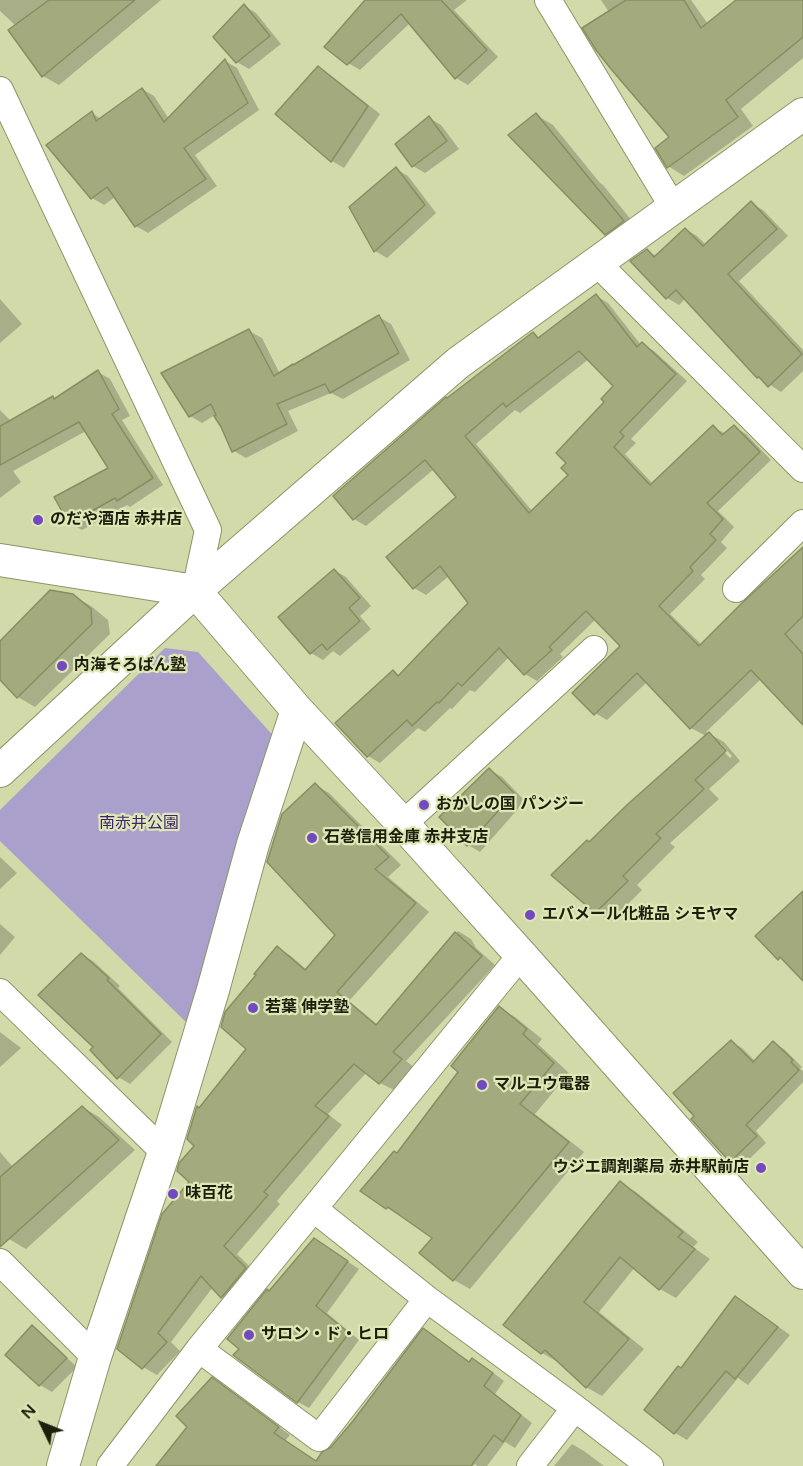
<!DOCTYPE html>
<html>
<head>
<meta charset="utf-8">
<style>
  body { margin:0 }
  #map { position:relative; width:803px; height:1466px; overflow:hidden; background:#d2daaa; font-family:"Varela Round",sans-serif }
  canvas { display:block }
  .north { position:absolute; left:12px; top:1394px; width:60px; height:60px; -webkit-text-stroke:4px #dfe7b7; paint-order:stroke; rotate:313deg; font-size:16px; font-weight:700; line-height:24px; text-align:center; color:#1d1f0d }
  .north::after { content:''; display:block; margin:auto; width:21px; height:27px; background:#1d1f0d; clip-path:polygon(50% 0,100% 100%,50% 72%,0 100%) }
</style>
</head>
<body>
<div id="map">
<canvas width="803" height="1466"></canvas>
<div class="north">N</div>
</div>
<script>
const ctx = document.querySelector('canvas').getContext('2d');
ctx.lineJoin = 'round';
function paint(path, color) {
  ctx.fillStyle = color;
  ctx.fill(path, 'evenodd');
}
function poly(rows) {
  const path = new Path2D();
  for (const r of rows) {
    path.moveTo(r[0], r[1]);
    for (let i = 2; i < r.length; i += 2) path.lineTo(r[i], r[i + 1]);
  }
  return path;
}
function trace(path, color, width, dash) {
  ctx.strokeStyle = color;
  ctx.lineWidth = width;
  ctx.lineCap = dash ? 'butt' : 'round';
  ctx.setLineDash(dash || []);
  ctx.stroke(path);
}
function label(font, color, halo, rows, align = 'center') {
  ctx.font = font + ' "Varela Round","Noto Sans JP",sans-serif';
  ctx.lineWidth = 4.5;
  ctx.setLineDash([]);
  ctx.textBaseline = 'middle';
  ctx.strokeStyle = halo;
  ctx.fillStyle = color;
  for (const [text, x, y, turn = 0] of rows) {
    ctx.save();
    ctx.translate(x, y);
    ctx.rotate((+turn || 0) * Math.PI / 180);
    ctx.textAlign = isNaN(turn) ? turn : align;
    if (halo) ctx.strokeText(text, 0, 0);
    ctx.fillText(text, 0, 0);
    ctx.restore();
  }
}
paint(poly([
  [165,648,198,652,277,740,190,1026,0,841,0,810]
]), '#aaa0cb');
paint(poly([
  [0,0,161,0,59,85,43,76,10,30,16,26,0,11],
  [382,0,467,0,454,10,498,57,468,85,456,78,416,29,409,24,360,70,348,63],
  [601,0,691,0,708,24,738,0,803,0,803,58,741,109,753,126,684,176,668,166,671,137,609,12],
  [244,6,256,13,281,44,249,69,237,62,215,37],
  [225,61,237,68,259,110,195,155,217,186,148,233,136,226,115,197,104,205,92,198,92,113,101,119,142,89,154,96,169,119],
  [318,68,330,75,380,114,344,168,332,161,277,113],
  [536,115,553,125,600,183,603,185,641,232,624,244,606,234],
  [429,118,441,125,459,149,425,173,413,166,397,144],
  [396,169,408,176,436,213,387,258,375,251,351,208],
  [751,203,763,210,788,236,739,281,803,350,803,371,781,392,758,377,686,298,679,305,667,298,647,251,657,256,685,229,697,236,706,245],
  [596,296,608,303,641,345,642,344,654,351,687,381,631,439,636,443,625,454,653,484,713,427,726,434,734,427,746,434,771,460,718,511,734,527,721,542,727,548,701,575,705,579,670,614,702,645,803,548,803,718,761,679,706,732,724,742,740,761,709,789,719,799,670,843,675,847,637,885,642,890,611,921,596,912,553,875,706,736,691,728,647,682,607,720,595,713,622,646,596,619,560,654,563,657,537,681,525,674,509,657,475,692,470,690,452,709,450,708,425,732,418,728,380,763,368,756,393,672,400,676,470,604,449,576,426,595,414,588,458,498,434,469,366,526,354,519,533,334,540,338],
  [589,359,615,386,570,475,533,512,476,444,515,410,520,413],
  [720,743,732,756,730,758,718,745],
  [0,299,22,324,0,343],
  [379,317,391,324,410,360,343,399,331,393,288,411,298,431,246,458,234,451,222,426,215,415,202,423,190,416,249,331,262,338,280,374],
  [98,372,110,379,130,416,122,420,163,485,130,507,127,505,82,530,70,523,110,469,86,431,13,471,21,482,0,498,0,410,11,421,53,397,56,399],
  [334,570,346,577,371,606,360,616,371,629,340,656,333,651,323,660,311,653],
  [72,595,91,606,108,620,110,634,35,707,18,697,0,678,0,644],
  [490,770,502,777,525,801,480,852,468,845],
  [315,785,329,793,401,865,388,877,429,912,349,1001,378,1025,458,931,471,939,476,948,495,965,406,1061,415,1068,394,1090,380,1083,367,1072,328,1114,342,1125,277,1201,280,1204,237,1254,259,1276,235,1305,222,1297,213,1287,171,1342,180,1351,157,1375,143,1367,192,1182,200,1110,249,1049,278,948,291,956,307,970,337,934],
  [0,857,17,873,0,889],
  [0,924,15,937,0,955],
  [81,954,93,961,120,986,118,988,172,1042,130,1084,118,1077,96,1047],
  [499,1008,515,1017,542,1039,538,1044,569,1073,535,1114,584,1152,470,1289,454,1280,434,1238,387,1208,363,1190,397,1155,460,1072],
  [0,1032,21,1048,0,1067],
  [731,1042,742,1048,755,1061,773,1043,784,1049,802,1067,800,1069,803,1071,803,1082,756,1131,766,1143,741,1167,731,1161],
  [82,1107,99,1117,135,1150,26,1249,9,1239,0,1230,0,1152,13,1167],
  [620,1182,636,1192,698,1242,693,1247,710,1259,676,1298,660,1289,635,1267,599,1312,644,1349,602,1396,586,1387,558,1362,542,1353],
  [326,1247,359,1269,327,1313,359,1340,309,1408,298,1402,241,1348,270,1292],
  [736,1298,748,1305,790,1335,748,1385,738,1378,687,1440,675,1433,646,1410,682,1370],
  [424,1330,436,1337,470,1363,484,1366,504,1381,495,1394,532,1423,515,1448,505,1442,487,1466,477,1466,475,1464,473,1466,158,1466,224,1386,290,1435,285,1441,317,1463,332,1448],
  [43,1336,77,1367,52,1392,40,1385],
  [572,1444,584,1451,604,1466,554,1466]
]), '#0003');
const building = poly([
  [49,0,135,0,42,77,8,30,49,0],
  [365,0,441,0,487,50,455,79,401,14,347,65,324,47,365,0],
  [626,0,684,0,701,28,736,0,803,0,803,37,726,100,738,117,667,168,655,148,669,137,611,69,596,50,582,28,626,0],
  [244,4,270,36,236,63,213,37,244,4],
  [225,59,248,103,184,148,206,179,135,227,107,187,91,199,46,145,92,111,96,121,142,88,164,122,225,59],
  [318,66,368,106,331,162,275,114,318,66],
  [536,113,624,221,605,235,508,135,536,113],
  [429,116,447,141,412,167,395,144,429,116],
  [396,167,425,205,374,252,349,207,396,167],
  [751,201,777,229,728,274,802,354,768,387,759,377,757,378,676,290,666,299,630,261,647,249,654,257,685,228,703,246,751,201],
  [596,294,637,347,642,342,676,374,620,432,624,436,614,447,650,485,713,425,722,435,734,425,760,452,707,503,723,519,710,534,716,540,690,567,693,571,659,606,699,646,743,602,803,547,803,616,785,634,803,654,803,725,751,670,690,729,637,673,594,715,572,693,620,646,586,611,549,647,552,650,524,675,499,648,462,686,458,683,439,703,437,702,412,726,407,720,367,757,335,723,393,670,398,676,468,603,440,566,413,589,386,557,456,497,425,460,353,520,333,496,446,397,447,398,533,332,538,338,596,294],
  [579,351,613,386,601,399,604,402,556,453,566,463,561,468,568,475,529,513,465,436,503,403,506,407,579,351],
  [379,315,399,353,330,393,325,384,277,404,287,424,232,452,221,427,214,416,216,415,211,404,189,417,161,373,249,329,274,376,293,364,293,365,379,315],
  [98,370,119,409,112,414,153,478,117,501,115,498,69,524,54,497,108,468,79,422,0,465,0,426,53,396,54,399,98,370],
  [334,569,360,598,349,608,360,621,327,650,322,644,310,654,278,617,334,569],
  [50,590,73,594,91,609,92,624,17,698,0,680,0,641,50,590],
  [709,732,726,751,695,780,704,789,656,834,661,838,623,876,628,881,595,913,551,875,587,840,589,842,628,804,709,732],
  [489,768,514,793,467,846,439,817,489,768],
  [315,783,389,857,375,869,416,903,337,992,376,1025,455,932,482,956,393,1052,402,1059,379,1084,354,1064,315,1106,329,1116,264,1192,268,1195,224,1246,246,1268,221,1298,201,1276,158,1333,167,1342,142,1369,117,1349,162,1214,189,1182,177,1171,179,1163,194,1146,187,1139,197,1106,199,1108,246,1049,221,1027,225,1012,256,975,254,974,277,946,305,970,335,935,267,862,282,814,315,783],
  [803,891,803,981,780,957,778,960,755,936,803,891],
  [81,953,109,978,107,980,161,1034,117,1079,90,1050,93,1047,38,995,81,953],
  [499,1006,527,1029,523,1034,554,1063,520,1104,569,1142,453,1281,419,1253,432,1238,388,1207,386,1209,360,1191,394,1151,397,1153,458,1072,451,1066,499,1006],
  [731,1040,753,1062,773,1041,793,1060,791,1062,799,1070,746,1125,757,1136,730,1162,691,1119,694,1116,673,1093,731,1040],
  [82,1106,119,1140,0,1247,0,1177,82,1106],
  [620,1181,683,1232,678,1237,695,1249,659,1290,620,1257,584,1302,629,1339,586,1388,545,1350,541,1354,503,1325,620,1181],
  [314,1238,348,1261,316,1306,349,1333,297,1403,233,1355,239,1349,227,1339,267,1289,269,1291,314,1238],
  [735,1296,778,1327,735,1379,726,1371,674,1434,644,1410,678,1366,681,1368,735,1296],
  [32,1325,67,1358,39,1386,5,1355,32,1325],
  [423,1328,469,1362,472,1358,493,1373,484,1386,521,1415,503,1442,494,1435,471,1466,156,1466,187,1427,176,1416,212,1377,279,1427,274,1433,316,1461,322,1452,331,1447,353,1421,423,1328]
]);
paint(building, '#a3aa7d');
trace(building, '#878e61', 1.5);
const minor = poly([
  [548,0,673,207],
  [0,90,208,530,195,591],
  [597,263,803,469],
  [736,589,803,523],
  [403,824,594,649],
  [0,992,164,1152],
  [314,1209,427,1299,575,1408,650,1466],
  [0,1262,95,1357],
  [199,1349,319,1438,427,1299],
  [110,1466,199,1349,521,955],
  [530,1466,575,1408]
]);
const tertiary = poly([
  [0,560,195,591,297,710,403,824,521,955,803,1273],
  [0,771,195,591,458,363,803,114],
  [63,1466,95,1357,164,1152,213,990,253,844,297,710]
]);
trace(minor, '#8d9467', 28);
trace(tertiary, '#8d9467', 34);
trace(minor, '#fff', 26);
trace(tertiary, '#fff', 32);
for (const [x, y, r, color] of [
  [38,520,6,"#7349c2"],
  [62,666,6,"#7349c2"],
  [424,805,6,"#7349c2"],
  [312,838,6,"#7349c2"],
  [530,915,6,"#7349c2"],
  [253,1008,6,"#7349c2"],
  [482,1085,6,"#7349c2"],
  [761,1168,6,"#7349c2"],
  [173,1194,6,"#7349c2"],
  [249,1335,6,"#7349c2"]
]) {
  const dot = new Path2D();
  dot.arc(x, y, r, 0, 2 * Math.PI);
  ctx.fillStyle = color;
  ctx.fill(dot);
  trace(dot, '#dfe7b7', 2);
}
label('bold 16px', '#1d1f0d', '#dfe7b7', [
  ["のだや酒店 赤井店",50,520],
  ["内海そろばん塾",74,666],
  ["おかしの国 パンジー",436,805],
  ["石巻信用金庫 赤井支店",324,838],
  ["エバメール化粧品 シモヤマ",542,915],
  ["若葉 伸学塾",265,1008],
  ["マルユウ電器",494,1085],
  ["ウジエ調剤薬局 赤井駅前店",749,1168,"right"],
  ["味百花",185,1194],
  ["サロン・ド・ヒロ",261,1335]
], 'left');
label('16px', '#3e246e', '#dfe7b7', [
  ["南赤井公園",139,824]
]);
</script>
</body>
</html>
